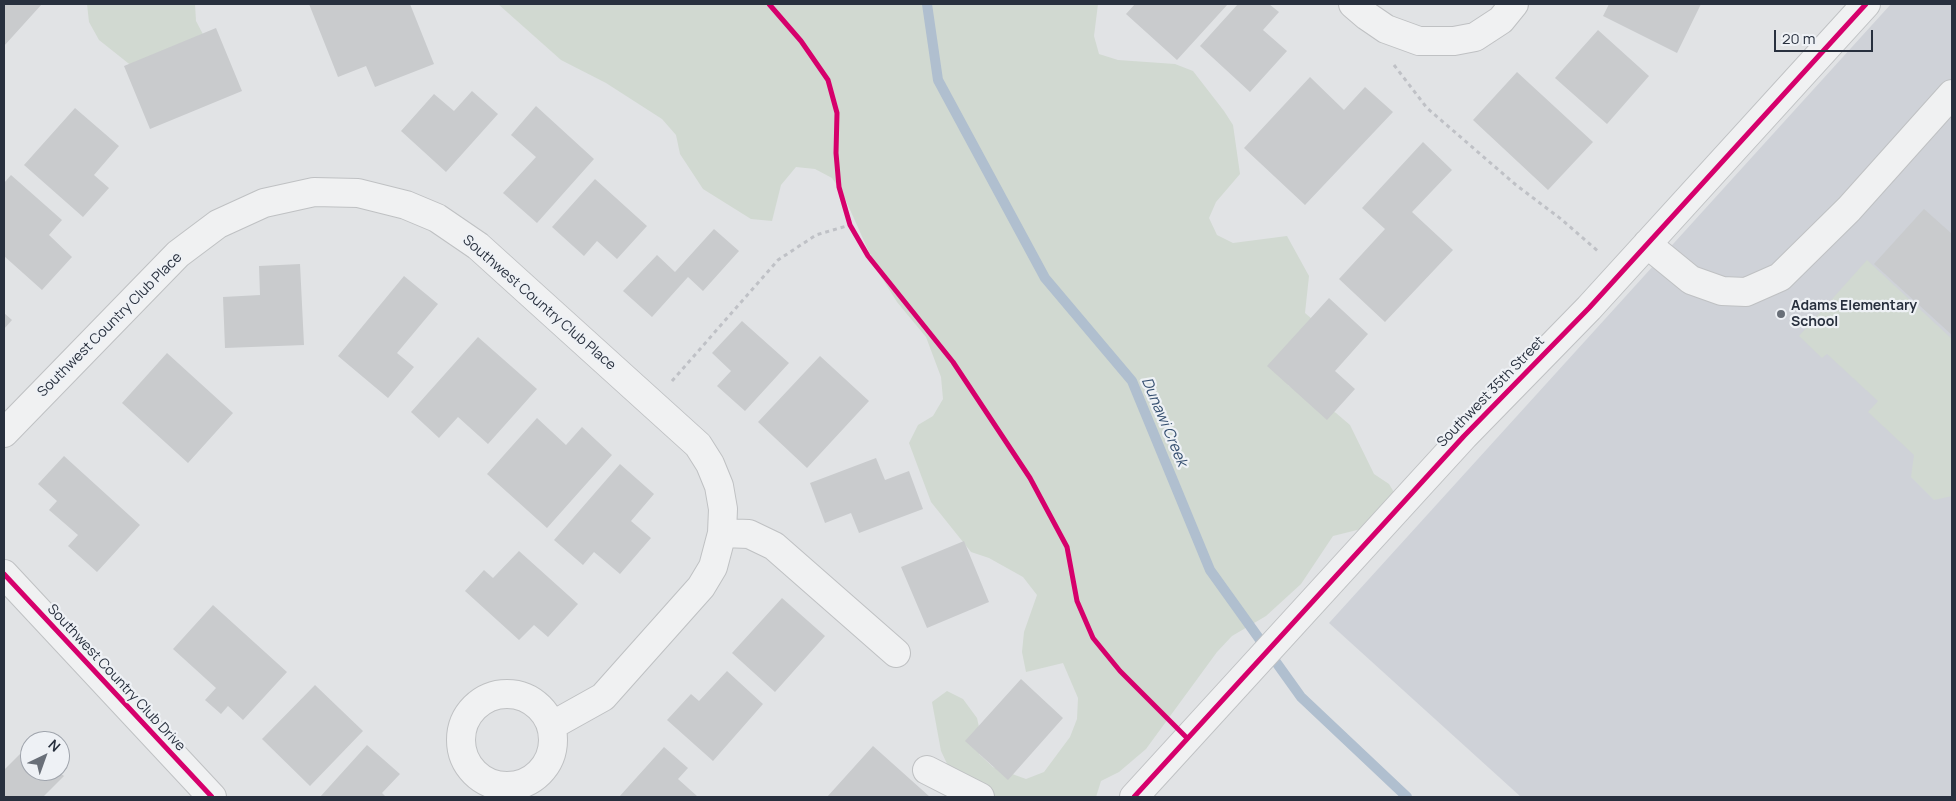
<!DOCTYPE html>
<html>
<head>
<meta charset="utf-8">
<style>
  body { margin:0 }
  #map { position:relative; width:1956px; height:801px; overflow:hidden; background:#e1e3e5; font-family:Manrope,sans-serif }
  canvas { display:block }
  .frame { position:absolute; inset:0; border:5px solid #28303e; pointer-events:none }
  .north { position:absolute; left:20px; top:731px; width:50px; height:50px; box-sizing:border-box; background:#eef1f5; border:1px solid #9fa4ac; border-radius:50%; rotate:42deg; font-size:14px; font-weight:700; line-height:20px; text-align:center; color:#28303e }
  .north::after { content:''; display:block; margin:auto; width:18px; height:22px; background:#696f78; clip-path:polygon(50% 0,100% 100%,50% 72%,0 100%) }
  .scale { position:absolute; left:1774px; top:30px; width:99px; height:22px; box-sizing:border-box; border:2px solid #28303e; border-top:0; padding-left:6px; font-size:15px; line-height:18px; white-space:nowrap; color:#28303e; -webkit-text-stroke:4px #eef1f5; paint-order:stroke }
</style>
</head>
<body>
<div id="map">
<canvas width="1956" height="801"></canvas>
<div class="frame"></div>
<div class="north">N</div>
<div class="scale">20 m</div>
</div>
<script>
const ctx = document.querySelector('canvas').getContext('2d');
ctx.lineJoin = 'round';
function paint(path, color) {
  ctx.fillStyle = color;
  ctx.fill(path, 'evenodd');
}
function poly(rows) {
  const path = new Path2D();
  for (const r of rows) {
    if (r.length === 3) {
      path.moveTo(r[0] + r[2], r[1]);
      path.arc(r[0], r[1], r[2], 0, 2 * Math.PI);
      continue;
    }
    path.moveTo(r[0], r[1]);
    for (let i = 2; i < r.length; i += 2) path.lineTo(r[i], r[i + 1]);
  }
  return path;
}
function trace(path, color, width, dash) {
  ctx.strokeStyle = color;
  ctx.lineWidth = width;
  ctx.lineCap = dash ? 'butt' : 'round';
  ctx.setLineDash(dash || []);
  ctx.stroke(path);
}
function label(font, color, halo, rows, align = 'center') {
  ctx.font = font + ' Manrope,sans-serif';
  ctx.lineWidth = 4.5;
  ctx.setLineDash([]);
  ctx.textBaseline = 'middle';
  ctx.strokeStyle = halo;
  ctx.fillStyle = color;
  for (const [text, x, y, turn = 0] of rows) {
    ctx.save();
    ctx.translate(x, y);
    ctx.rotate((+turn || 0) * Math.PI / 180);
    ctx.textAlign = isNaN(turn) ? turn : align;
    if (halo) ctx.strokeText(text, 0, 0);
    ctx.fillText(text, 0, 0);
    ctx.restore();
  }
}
paint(poly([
  [1891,4,1952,4,1952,797,1521,797,1329,623]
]), '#cfd2d8');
paint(poly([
  [87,4,195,4,196,21,215,57,133,67,99,40,89,22],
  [498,4,1098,4,1094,36,1099,54,1118,60,1175,64,1193,71,1224,111,1233,125,1240,174,1216,202,1209,218,1217,235,1233,243,1287,236,1309,276,1305,313,1319,325,1288,385,1336,413,1350,425,1374,474,1389,484,1398,499,1369,527,1333,536,1301,584,1266,616,1232,636,1217,652,1146,749,1119,772,1101,781,1096,797,979,797,951,772,941,751,932,702,947,691,963,699,977,718,981,736,979,754,993,767,1026,779,1044,772,1070,737,1077,719,1078,698,1063,663,1026,672,1022,652,1024,632,1037,595,1023,577,989,558,971,552,931,502,909,443,918,425,933,416,943,399,941,377,926,337,897,302,877,270,843,194,832,178,815,169,796,167,781,185,772,221,751,219,703,189,680,154,676,135,662,119,606,83,561,60],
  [1867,260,1952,339,1952,496,1934,500,1911,477,1914,455,1868,412,1878,401,1827,354,1822,358,1799,336]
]), '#d1d9d1');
trace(poly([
  [927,4,938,80,1045,278,1132,381,1210,570,1301,697,1407,797]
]), '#b0bfcf', 10);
paint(poly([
  [4,4,42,4,4,46],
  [309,4,410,4,434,64,375,87,366,66,338,77],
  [1135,4,1228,4,1177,60,1126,14],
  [1238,4,1269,4,1279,12,1263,30,1287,51,1250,92,1200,46],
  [1609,4,1701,4,1677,53,1603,16],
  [216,28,242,91,150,129,124,66],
  [1598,30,1649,76,1607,124,1555,78],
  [1517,72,1593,142,1548,190,1473,120],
  [1310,77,1344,110,1365,87,1393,112,1305,205,1244,148],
  [472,91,498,114,446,172,401,131,434,94,454,111],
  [536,106,594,159,537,223,503,193,536,157,511,135],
  [75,108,119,146,94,175,109,188,83,217,24,165],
  [1423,142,1452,170,1412,212,1453,250,1385,322,1339,279,1385,229,1362,208],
  [11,175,62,220,49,235,72,257,42,290,4,256,4,183],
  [595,179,647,226,617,259,597,241,584,256,552,227],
  [1924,209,1952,234,1952,335,1874,264],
  [714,229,739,251,703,291,688,277,652,317,623,291,657,255,675,272],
  [300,264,304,345,225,348,223,297,260,295,259,266],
  [404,276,438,304,397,353,414,367,388,398,338,356],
  [1329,298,1368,334,1335,371,1355,389,1327,420,1267,366],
  [4,313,12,320,4,329],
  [742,321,789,363,745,411,717,386,731,371,712,353],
  [478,337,537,389,488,444,458,417,439,438,411,412],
  [167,353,233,413,188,463,122,403],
  [820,356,869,401,807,468,758,422],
  [537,418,566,445,582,427,612,455,547,528,487,474],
  [64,456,140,525,97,572,68,546,78,535,49,510,57,501,38,484],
  [876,458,885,480,909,471,923,509,859,533,851,513,825,523,810,483],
  [620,464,654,494,631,521,651,538,620,574,594,552,583,565,554,540],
  [964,541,989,602,927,628,901,567],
  [519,551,578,604,548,637,534,625,519,640,465,591,484,570,493,578],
  [782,598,825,636,775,692,732,653],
  [213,605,287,672,243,720,228,706,221,714,205,700,216,688,173,649],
  [727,671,763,704,713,761,667,720,691,694,699,701],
  [1021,679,1063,718,1008,780,965,741],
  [315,685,363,731,310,786,262,739],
  [30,744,30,771,58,771,64,776,43,797,4,797,4,770],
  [367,745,400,774,382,793,386,797,320,797],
  [873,746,930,797,827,797],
  [664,747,688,768,678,779,697,796,696,797,619,797]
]), '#c9cbcd');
const minor = poly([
  [1353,4,1367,16,1386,29,1419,41,1454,41,1475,37,1501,20,1514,4],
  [1647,244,1691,280,1722,291,1746,292,1780,277,1849,209,1952,94],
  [4,433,178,254,218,224,264,203,314,192,358,193,406,205,437,218,478,246,698,445,710,464,719,486,723,509,722,533,713,567,701,587,603,697,551,726],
  [722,533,749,534,774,546,896,653],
  [4,574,212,797],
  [507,740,46],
  [927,770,980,797],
  [1134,797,1464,436,1589,308,1866,4]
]);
trace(minor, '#bfc1c3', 30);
trace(poly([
  [1394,65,1427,108,1516,185,1561,219,1599,252],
  [672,381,778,260,816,235,850,225]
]), '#bfc1c6', 3, [4, 4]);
trace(minor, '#f0f1f2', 28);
trace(poly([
  [769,4,801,41,828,80,837,113,836,153,839,187,850,225,868,256,953,362,1030,478,1067,547,1077,601,1093,638,1120,671,1187,738],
  [4,574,212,797],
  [1134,797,1464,436,1589,308,1866,4]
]), '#d6006c', 5);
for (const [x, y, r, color] of [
  [1781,314,5,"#696f78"]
]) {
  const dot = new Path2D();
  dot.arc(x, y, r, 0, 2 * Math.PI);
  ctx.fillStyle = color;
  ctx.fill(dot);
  trace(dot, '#eef1f5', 2);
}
label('14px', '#28303e', '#eef1f5', [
  ["Southwest Country Club Place",539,303,41],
  ["Southwest Country Club Place",110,325,-45],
  ["Southwest 35th Street",1491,392,-46],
  ["Southwest Country Club Drive",116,678,47]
]);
label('bold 14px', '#28303e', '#eef1f5', [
  ["Adams Elementary",1791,306],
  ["School",1791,322]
], 'left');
label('italic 15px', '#354f70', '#eef1f5', [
  ["Dunawi Creek",1164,422,67]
]);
</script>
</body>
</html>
